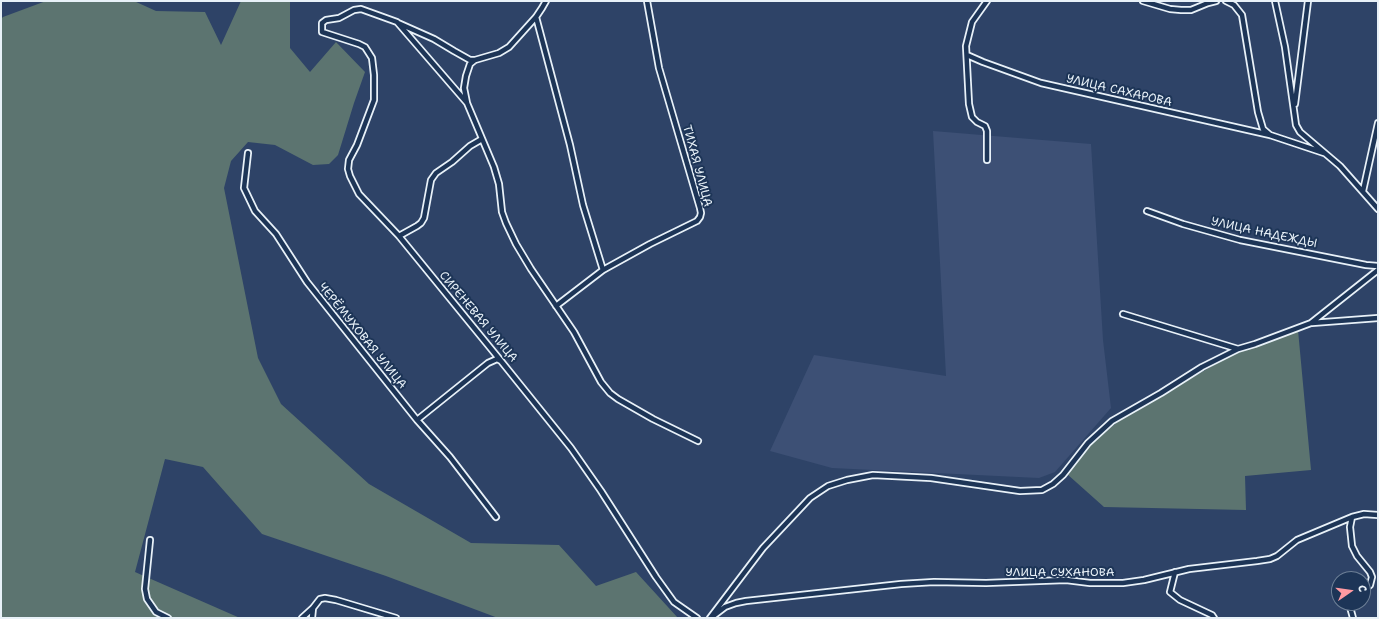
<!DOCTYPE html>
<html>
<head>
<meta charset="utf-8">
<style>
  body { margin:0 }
  #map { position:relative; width:1379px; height:619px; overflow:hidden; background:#2e4367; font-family:"Shantell Sans",sans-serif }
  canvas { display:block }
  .frame { position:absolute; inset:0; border:2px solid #e8f1f8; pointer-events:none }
  .north { position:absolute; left:1331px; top:571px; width:40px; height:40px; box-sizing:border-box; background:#1d3557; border:1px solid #6e8097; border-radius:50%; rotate:77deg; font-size:11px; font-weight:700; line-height:16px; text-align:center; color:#e8f1f8 }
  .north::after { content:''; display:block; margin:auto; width:14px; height:18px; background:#ff9aa2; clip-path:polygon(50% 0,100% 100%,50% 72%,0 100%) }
</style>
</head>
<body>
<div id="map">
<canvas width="1379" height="619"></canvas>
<div class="frame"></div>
<div class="north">С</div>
</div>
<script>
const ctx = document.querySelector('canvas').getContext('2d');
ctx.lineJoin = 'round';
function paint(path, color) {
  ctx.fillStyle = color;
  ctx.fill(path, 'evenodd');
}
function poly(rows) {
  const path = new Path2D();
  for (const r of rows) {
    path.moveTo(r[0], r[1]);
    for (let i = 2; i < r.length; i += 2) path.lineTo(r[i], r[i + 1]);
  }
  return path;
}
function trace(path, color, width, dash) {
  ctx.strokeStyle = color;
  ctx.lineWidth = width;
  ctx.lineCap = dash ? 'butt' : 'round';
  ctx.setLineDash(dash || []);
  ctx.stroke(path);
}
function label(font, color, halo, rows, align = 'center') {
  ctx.font = font + ' "Shantell Sans",sans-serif';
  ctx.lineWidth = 4;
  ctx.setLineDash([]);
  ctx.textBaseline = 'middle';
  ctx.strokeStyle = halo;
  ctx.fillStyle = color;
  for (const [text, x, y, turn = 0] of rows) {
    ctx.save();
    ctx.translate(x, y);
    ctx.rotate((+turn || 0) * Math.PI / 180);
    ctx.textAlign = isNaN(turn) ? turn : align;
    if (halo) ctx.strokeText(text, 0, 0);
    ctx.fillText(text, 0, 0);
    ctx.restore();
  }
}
paint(poly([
  [933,131,1091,144,1103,340,1111,408,1055,472,1039,478,832,468,770,451,814,355,946,376]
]), '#3d5075');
paint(poly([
  [46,1,134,1,156,11,205,12,221,45,241,1,290,1,290,48,310,72,336,42,365,72,354,103,338,155,329,164,313,165,275,145,248,142,231,161,224,188,258,358,281,404,369,484,471,543,559,545,596,586,636,572,678,618,498,618,386,576,262,534,203,467,165,459,135,572,240,618,1,618,1,19,3,17],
  [1298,330,1311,470,1245,476,1246,510,1104,507,1067,474,1091,444,1121,419,1238,351]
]), '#5c7470');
const street = poly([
  [546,1,542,8,536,17,509,47,499,53,475,60,470,64,466,76,464,88,467,103,494,167,499,184,502,212,506,223,516,244,531,269,574,332,601,382,610,393,618,399,653,419,698,441],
  [1143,1,1170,9,1181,10,1191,10,1208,3,1216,1],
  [1226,1,1234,5,1242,15,1258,112,1263,129,1270,135],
  [1275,1,1285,47,1296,125,1300,132,1340,166,1378,209],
  [536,17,570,145,583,205,603,270],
  [398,23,434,39,454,51,470,60,475,60],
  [967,55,983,62,1041,83,1270,135,1324,153],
  [467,103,397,22,361,9,354,10,339,18,326,20,322,23,322,32,359,44,365,47,372,58,374,75,374,100,357,145,349,160,348,169,350,176,359,194,399,236,501,361,571,448,601,491,656,577,674,602,697,618],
  [1295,104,1308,1],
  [248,153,244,188,255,211,276,234,307,282,417,420,450,457,496,517],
  [987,160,987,131,985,126,977,122,972,117,969,104,966,46,972,22,987,1],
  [1363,191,1378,123],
  [1147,211,1183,224,1240,240,1366,265,1378,266],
  [399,236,417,226,421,223,424,218,431,180,436,173,452,162,470,146,482,139],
  [556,306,603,270,650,244,697,221,700,217,701,213,700,208,659,68,647,1],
  [1123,314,1238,349],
  [1312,323,1378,318],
  [417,420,488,363,497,359,501,361],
  [1352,517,1350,527,1352,546,1357,556,1370,572,1372,577,1370,585,1363,591],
  [150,540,145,589,147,599,156,612,168,618],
  [1175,572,1170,592,1180,600,1212,615,1214,618],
  [1351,603,1350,607,1353,618],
  [712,617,725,607,736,603,746,601,901,584,934,582,986,583,1066,580,1090,583,1123,583,1144,580,1189,569,1257,561,1270,559,1277,556,1297,540,1352,517,1364,514,1378,515],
  [302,618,313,608,320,599,325,598,336,600,396,618],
  [312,618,313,608],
  [710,618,763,548,810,498,828,486,847,480,873,475,931,478,1020,491,1042,490,1053,484,1063,475,1088,443,1112,421,1161,393,1202,367,1238,349,1255,344,1311,323,1378,270]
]);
trace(street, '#e8f1f8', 8);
trace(street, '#1d3557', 4.5);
label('12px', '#e8f1f8', '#1d3557', [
  ["УЛИЦА САХАРОВА",1119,91,13],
  ["ТИХАЯ УЛИЦА",697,166,75],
  ["УЛИЦА НАДЕЖДЫ",1264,233,12],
  ["СИРЕНЕВАЯ УЛИЦА",478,317,50],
  ["ЧЕРЁМУХОВАЯ УЛИЦА",362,336,51],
  ["УЛИЦА СУХАНОВА",1060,573]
]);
</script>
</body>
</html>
